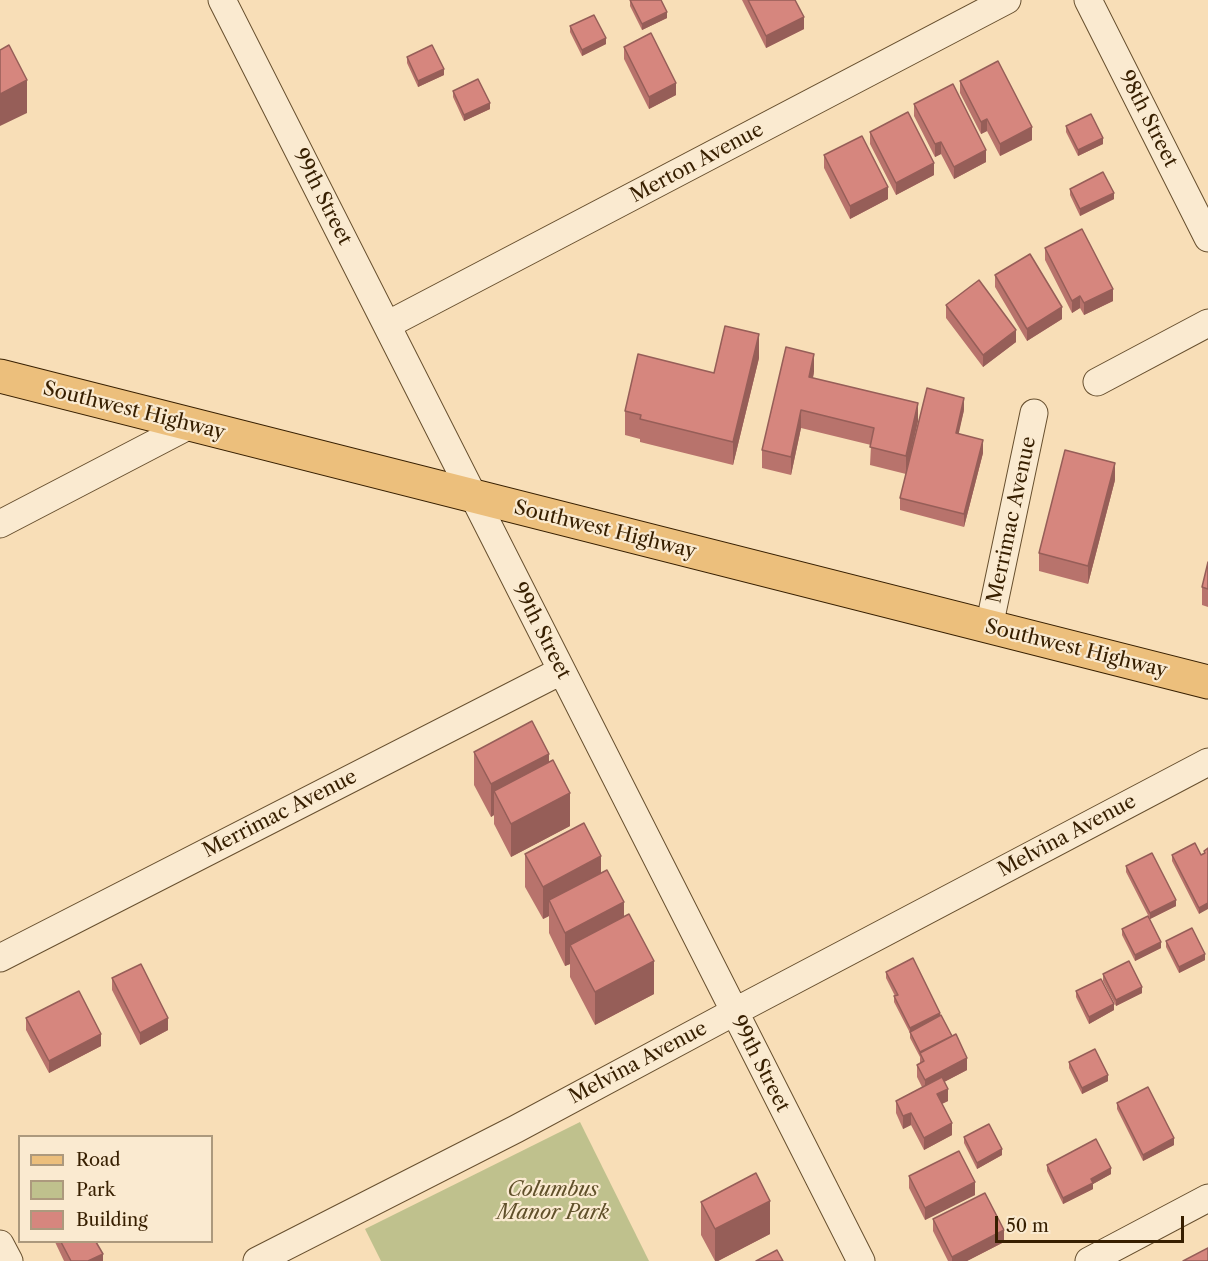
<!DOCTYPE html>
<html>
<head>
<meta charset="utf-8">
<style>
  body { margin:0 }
  #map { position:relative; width:1208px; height:1261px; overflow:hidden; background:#f8deb7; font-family:"Libre Caslon Text",serif }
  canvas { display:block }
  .legend { position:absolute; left:18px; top:1135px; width:195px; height:108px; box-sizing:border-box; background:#faead0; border:2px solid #ac997d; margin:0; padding:8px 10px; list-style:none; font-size:18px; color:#371f00 }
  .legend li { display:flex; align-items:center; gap:12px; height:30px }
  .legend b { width:30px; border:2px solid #ac997d }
  .scale { position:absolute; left:995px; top:1216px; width:189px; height:27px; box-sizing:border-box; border:3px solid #371f00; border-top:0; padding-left:8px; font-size:18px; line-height:21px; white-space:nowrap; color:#371f00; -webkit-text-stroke:4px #faead0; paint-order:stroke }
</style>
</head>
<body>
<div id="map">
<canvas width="1208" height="1261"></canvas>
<ul class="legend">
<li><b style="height:8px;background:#ecbf7c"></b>Road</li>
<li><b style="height:16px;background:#bfc18d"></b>Park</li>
<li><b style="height:16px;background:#d6867e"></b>Building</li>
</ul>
<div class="scale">50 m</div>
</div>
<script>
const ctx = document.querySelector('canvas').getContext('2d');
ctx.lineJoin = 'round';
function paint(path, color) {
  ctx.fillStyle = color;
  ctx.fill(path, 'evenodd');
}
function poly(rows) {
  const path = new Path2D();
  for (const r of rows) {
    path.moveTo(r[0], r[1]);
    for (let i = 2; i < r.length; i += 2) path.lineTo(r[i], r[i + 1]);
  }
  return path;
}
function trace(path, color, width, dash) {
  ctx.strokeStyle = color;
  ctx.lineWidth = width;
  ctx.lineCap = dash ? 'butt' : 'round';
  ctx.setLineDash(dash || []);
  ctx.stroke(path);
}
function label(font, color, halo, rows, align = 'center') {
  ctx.font = font + ' "Libre Caslon Text",serif';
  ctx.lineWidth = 4.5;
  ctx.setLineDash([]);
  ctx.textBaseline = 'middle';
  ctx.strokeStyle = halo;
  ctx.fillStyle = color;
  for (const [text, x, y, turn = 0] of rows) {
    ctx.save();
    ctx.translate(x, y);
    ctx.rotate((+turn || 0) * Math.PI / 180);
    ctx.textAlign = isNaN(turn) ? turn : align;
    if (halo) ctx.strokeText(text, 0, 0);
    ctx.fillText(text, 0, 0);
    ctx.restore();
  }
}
paint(poly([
  [580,1122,649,1261,381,1261,365,1229]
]), '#bfc18d');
const minor = poly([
  [222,0,861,1261],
  [1088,0,1208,238],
  [387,325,1007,0],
  [1097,382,1208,323],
  [0,524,190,425],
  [989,627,1034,413],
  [0,958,561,671],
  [0,1244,9,1261],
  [257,1261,516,1129,734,1012,1208,762],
  [1089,1261,1208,1198]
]);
const primary = poly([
  [0,376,1208,682]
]);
trace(minor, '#674f2e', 29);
trace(primary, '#371f00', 35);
trace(minor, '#faead0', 27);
trace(primary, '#ecbf7c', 33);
paint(poly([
  [630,0,667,18,642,30,630,6],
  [742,0,795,0,804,29,766,48],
  [570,26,606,44,582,56,570,32],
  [624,47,676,95,649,109,624,59],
  [407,57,444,75,418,87,407,63],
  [960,81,1032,140,1000,156,987,131,981,134,960,93],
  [453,91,490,109,464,121,453,97],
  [914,104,986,162,954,179,941,154,935,157,914,116],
  [1066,126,1103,144,1078,156,1066,132],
  [870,132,934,175,896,195,870,144],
  [824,155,888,199,850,219,824,168],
  [1070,189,1114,199,1080,216,1070,195],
  [1045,248,1113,301,1084,315,1080,308,1072,313,1045,260],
  [995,275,1062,319,1027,341,995,287],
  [946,305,1016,342,983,367,946,318],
  [759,358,733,465,640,442,640,439,625,435,625,411,714,373],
  [814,372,813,378,918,421,906,474,870,465,871,445,801,428,791,475,762,468,762,450],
  [964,410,958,434,983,453,964,527,900,510,900,498],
  [1115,480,1088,584,1039,571,1039,553],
  [1208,562,1208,607,1202,605,1202,587],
  [474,752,549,762,570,826,511,857,494,824,494,815,491,817,474,785],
  [1208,848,1199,914,1172,861,1172,855,1201,855,1204,853,1204,851],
  [525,854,601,873,624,916,654,994,595,1025,570,977,570,964,565,966,549,933,549,916,543,919,525,887],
  [1126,866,1176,906,1150,919,1126,872],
  [1122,929,1161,948,1135,961,1122,935],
  [1166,941,1205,960,1179,973,1166,947],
  [886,972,940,1016,967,1070,944,1082,948,1101,942,1104,952,1135,924,1150,911,1125,903,1129,896,1113,896,1101,922,1087,917,1077,917,1065,920,1063,920,1057,910,1038,910,1033,894,1002,894,996,895,996,886,978],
  [1103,974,1142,993,1116,1006,1103,981],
  [112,978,168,1030,140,1045,112,990],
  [1076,991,1114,1010,1089,1024,1076,997],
  [26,1018,101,1046,49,1073,26,1030],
  [1069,1062,1108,1081,1082,1094,1069,1068],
  [1117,1103,1174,1145,1143,1161,1117,1109],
  [964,1137,1002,1155,977,1169,964,1143],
  [1047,1165,1111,1174,1093,1184,1093,1189,1063,1204,1047,1171],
  [909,1176,975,1195,925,1220,909,1188],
  [701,1202,770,1234,718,1261,715,1261,701,1235],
  [933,1219,1004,1242,967,1261,948,1261,933,1231],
  [55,1242,96,1242,103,1261,64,1261]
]), '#b8736c');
paint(poly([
  [667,12,667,18,642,30,642,24],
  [804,17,804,29,766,48,766,36],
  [606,38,606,44,582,56,582,50],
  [444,69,444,75,418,87,418,81],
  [27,80,27,113,0,126,0,94],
  [676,83,676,95,649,109,649,97],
  [490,103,490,109,464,121,464,115],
  [987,119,987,131,981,134,981,122],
  [1032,127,1032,140,1000,156,1000,144],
  [1103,138,1103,144,1078,156,1078,150],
  [941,142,941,154,935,157,935,144],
  [986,150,986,162,954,179,954,167],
  [934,163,934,175,896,195,896,183],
  [888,187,888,199,850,219,850,206],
  [1114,193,1114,199,1080,216,1080,209],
  [1113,289,1113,301,1084,315,1084,303],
  [1080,296,1080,308,1072,313,1072,301],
  [1062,307,1062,319,1027,341,1027,329],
  [1016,330,1016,342,983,367,983,355],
  [759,334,759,358,733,465,733,442],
  [814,354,814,372,809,395,809,377],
  [964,398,964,410,956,446,956,433],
  [918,403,918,421,906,474,906,456],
  [801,410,801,428,791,475,791,457],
  [983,440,983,453,964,527,964,514],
  [1115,463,1115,480,1088,584,1088,566],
  [549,754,549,787,494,791,494,815,491,817,491,784],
  [570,793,570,826,511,857,511,824],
  [601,856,601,889,549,900,549,916,543,919,543,887],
  [1176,900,1176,906,1150,919,1150,913],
  [624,902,624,935,570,945,570,964,565,966,565,933],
  [1208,903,1208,909,1199,914,1199,908],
  [1161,942,1161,948,1135,961,1135,955],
  [1205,954,1205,960,1179,973,1179,967],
  [654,961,654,994,595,1025,595,992],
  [1142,987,1142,993,1116,1006,1116,1000],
  [1114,1004,1114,1010,1089,1024,1089,1017],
  [940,1013,940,1019,910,1034,910,1028],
  [168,1018,168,1030,140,1045,140,1033],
  [101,1034,101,1046,49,1073,49,1061],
  [967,1058,967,1070,925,1092,925,1080],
  [1108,1075,1108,1081,1082,1094,1082,1088],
  [948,1089,948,1101,937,1106,937,1094],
  [911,1113,911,1125,903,1129,903,1116],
  [952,1123,952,1135,924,1150,924,1138],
  [1174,1138,1174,1145,1143,1161,1143,1155],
  [1002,1149,1002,1155,977,1169,977,1163],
  [1111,1168,1111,1174,1093,1184,1093,1189,1063,1204,1063,1198,1091,1179],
  [975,1182,975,1195,925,1220,925,1208],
  [770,1201,770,1234,718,1261,715,1261,715,1229],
  [1004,1230,1004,1242,967,1261,952,1261,952,1257],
  [103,1254,103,1261,88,1261]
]), '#965e58');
const building = poly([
  [630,0,661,0,667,12,642,24,630,0],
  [748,0,795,0,804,17,766,36,748,0],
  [594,15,606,38,582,50,570,26,594,15],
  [651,33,676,83,649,97,624,47,651,33],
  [9,45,27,80,0,94,0,50,9,45],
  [432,45,444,69,418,81,407,57,432,45],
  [998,61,1032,127,1000,144,987,119,981,122,960,81,998,61],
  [478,79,490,103,464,115,453,91,478,79],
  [953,84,986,150,954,167,941,142,935,144,914,104,953,84],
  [908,112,934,163,896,183,870,132,908,112],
  [1091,114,1103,138,1078,150,1066,126,1091,114],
  [862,136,888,187,850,206,824,155,862,136],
  [1103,172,1114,193,1080,209,1070,189,1103,172],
  [1082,229,1113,289,1084,303,1080,296,1072,301,1045,248,1082,229],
  [1030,254,1062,307,1027,329,995,275,1030,254],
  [979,280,1016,330,983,355,946,305,979,280],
  [725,326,759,334,733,442,640,419,641,415,625,411,638,354,714,373,725,326],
  [786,347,814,354,809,377,918,403,906,456,870,447,874,428,801,410,791,457,762,450,786,347],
  [927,388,964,398,956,433,983,440,964,514,900,498,927,388],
  [1065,450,1115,463,1088,566,1039,553,1065,450],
  [1208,562,1208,589,1202,587,1208,562],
  [532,721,549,754,491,784,474,752,532,721],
  [553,760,570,793,511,824,494,791,553,760],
  [584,823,601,856,543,887,525,854,584,823],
  [1195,843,1201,855,1205,853,1204,851,1208,848,1208,903,1199,908,1172,855,1195,843],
  [1152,853,1176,900,1150,913,1126,866,1152,853],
  [607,870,624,902,565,933,549,900,607,870],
  [629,914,654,961,595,992,570,945,629,914],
  [1148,916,1161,942,1135,955,1122,929,1148,916],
  [1192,928,1205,954,1179,967,1166,941,1192,928],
  [913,958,940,1013,910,1028,894,996,898,995,886,972,913,958],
  [1129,961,1142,987,1116,1000,1103,974,1129,961],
  [141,964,168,1018,140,1033,112,978,141,964],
  [1101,979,1114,1004,1089,1017,1076,991,1101,979],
  [79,991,101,1034,49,1061,26,1018,79,991],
  [941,1015,952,1036,920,1052,910,1032,941,1015],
  [956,1034,967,1058,925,1080,917,1065,924,1061,920,1053,956,1034],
  [1095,1049,1108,1075,1082,1088,1069,1062,1095,1049],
  [942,1077,948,1089,937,1094,952,1123,924,1138,911,1113,903,1116,896,1101,942,1077],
  [1148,1087,1174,1138,1143,1155,1117,1103,1148,1087],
  [989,1124,1002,1149,977,1163,964,1137,989,1124],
  [1096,1139,1111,1168,1091,1179,1093,1183,1063,1198,1047,1165,1096,1139],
  [959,1151,975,1182,925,1208,909,1176,959,1151],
  [756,1173,770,1201,715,1229,701,1202,756,1173],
  [985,1193,1004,1230,952,1257,933,1219,985,1193],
  [61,1242,96,1242,103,1254,88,1261,71,1261,61,1242],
  [1208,1248,1208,1261,1183,1261,1208,1248],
  [777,1250,783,1261,756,1261,777,1250]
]);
paint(building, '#d6867e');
trace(building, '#965e58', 1.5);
label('20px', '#371f00', '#faead0', [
  ["98th Street",1148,119,63],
  ["Merton Avenue",697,163,-28],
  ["99th Street",322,197,63],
  ["Southwest Highway",134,411,14],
  ["Merrimac Avenue",1012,520,-78],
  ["Southwest Highway",605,530,14],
  ["99th Street",541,631,63],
  ["Southwest Highway",1076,649,14],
  ["Merrimac Avenue",280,814,-27],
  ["Melvina Avenue",1067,836,-28],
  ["Melvina Avenue",638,1063,-28],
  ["99th Street",760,1064,63]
]);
label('italic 20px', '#60502a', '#faead0', [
  ["Columbus",553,1190],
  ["Manor Park",553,1213]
]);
</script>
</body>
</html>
